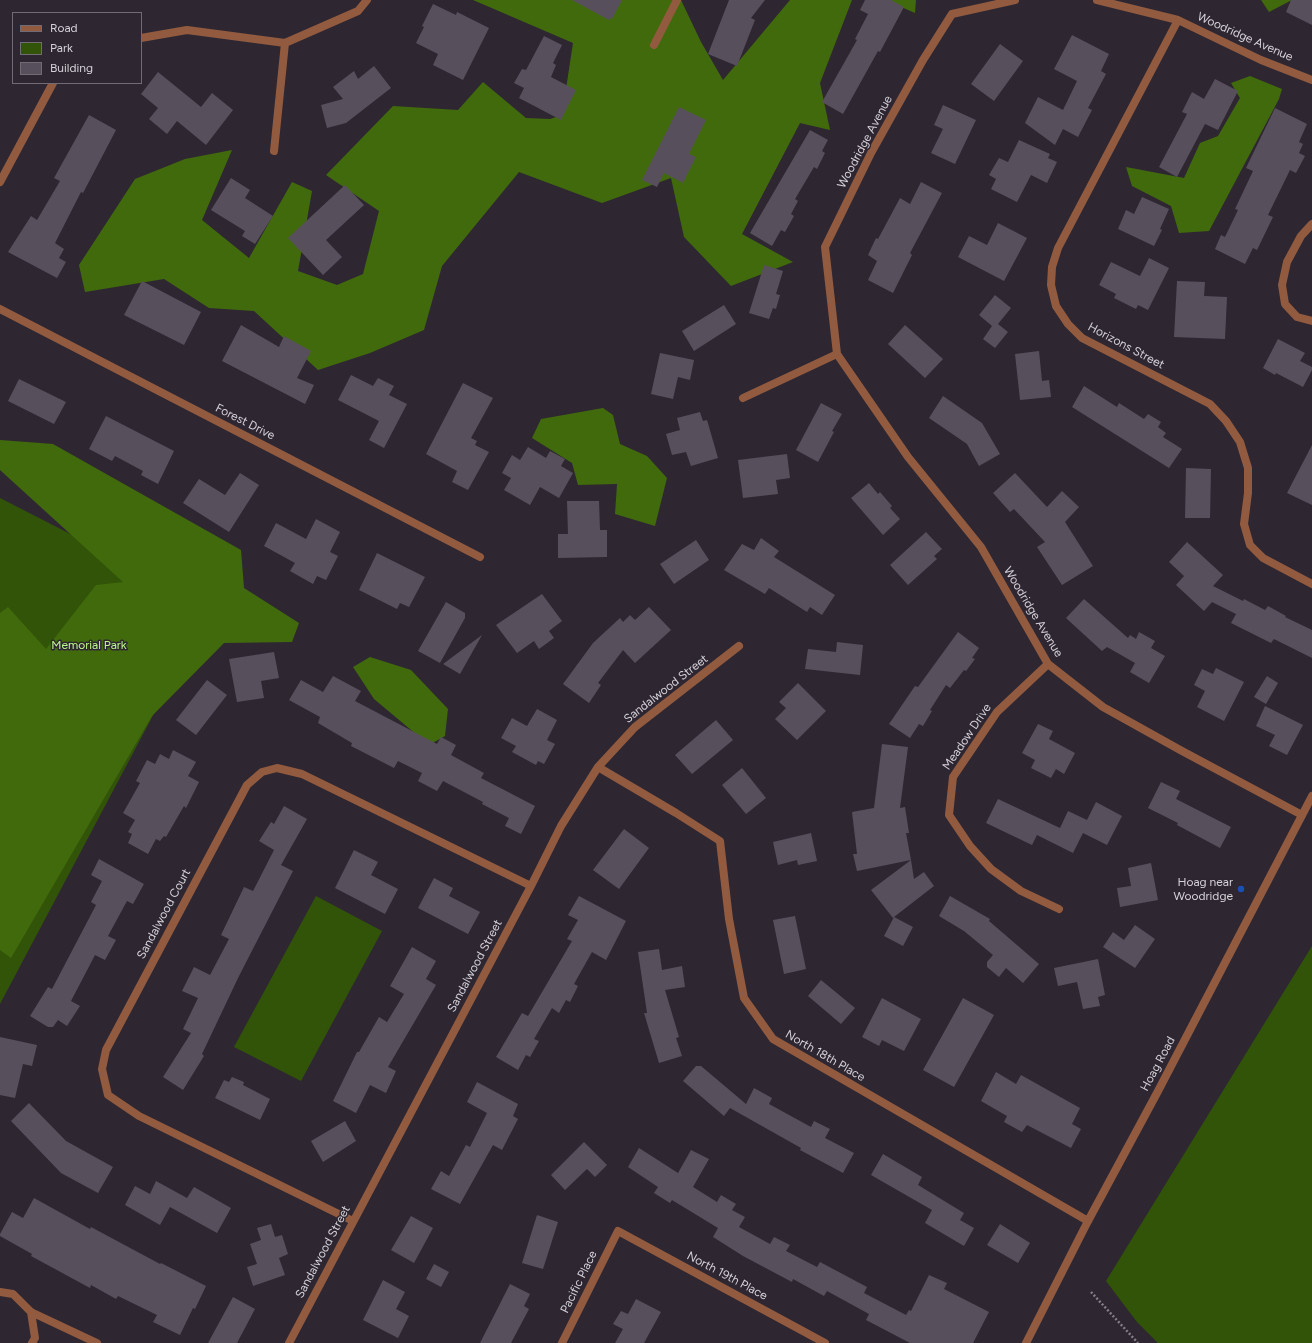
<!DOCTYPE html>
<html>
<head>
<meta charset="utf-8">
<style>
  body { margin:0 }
  #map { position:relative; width:1312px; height:1343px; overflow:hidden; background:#2e2732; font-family:Figtree,sans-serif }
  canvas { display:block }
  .legend { position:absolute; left:12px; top:12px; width:130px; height:72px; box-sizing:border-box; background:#2e2732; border:1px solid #716b74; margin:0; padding:5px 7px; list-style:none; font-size:12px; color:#d5d1d8 }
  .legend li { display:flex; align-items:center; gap:8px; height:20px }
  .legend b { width:20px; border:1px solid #716b74 }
</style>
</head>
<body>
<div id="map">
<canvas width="1312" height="1343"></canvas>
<ul class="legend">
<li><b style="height:5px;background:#925b3f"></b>Road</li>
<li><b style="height:11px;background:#325408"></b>Park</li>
<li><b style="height:11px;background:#57505c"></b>Building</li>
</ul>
</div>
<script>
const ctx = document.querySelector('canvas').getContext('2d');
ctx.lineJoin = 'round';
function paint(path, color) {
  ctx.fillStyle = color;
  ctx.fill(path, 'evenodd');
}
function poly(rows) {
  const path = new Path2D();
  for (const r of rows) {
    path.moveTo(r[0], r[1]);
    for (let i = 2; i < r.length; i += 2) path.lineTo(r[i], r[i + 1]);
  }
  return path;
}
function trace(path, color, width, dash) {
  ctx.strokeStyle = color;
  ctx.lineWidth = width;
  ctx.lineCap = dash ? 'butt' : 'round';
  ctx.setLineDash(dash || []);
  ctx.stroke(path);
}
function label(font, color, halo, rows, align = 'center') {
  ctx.font = font + ' Figtree,sans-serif';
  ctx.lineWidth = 3;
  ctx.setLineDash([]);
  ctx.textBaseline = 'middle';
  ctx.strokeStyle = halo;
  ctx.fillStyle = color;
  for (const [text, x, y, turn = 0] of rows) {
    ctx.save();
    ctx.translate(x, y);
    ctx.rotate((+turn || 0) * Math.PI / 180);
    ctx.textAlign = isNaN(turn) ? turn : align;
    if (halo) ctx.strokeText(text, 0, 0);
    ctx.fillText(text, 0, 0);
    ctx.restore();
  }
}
paint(poly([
  [0,498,211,606,0,1004],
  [316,896,382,931,301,1081,234,1047],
  [1312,946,1312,1343,1158,1343,1137,1322,1106,1281]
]), '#325408');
paint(poly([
  [473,0,681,0,701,42,723,80,790,0,852,0,820,83,830,130,800,123,742,234,793,262,731,286,684,237,671,178,602,203,519,172,442,266,424,330,370,353,318,370,254,311,209,308,164,279,85,292,79,265,135,179,185,159,232,150,202,220,249,258,292,182,312,191,298,271,337,285,363,274,379,211,326,175,393,106,458,110,483,82,526,118,550,119,562,115,573,43],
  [885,0,916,0,915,13],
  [1261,0,1292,0,1269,12],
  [1250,76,1282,89,1279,99,1209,231,1179,233,1171,206,1132,186,1126,167,1184,178,1200,143,1218,136,1240,98,1231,83],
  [603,408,613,415,620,444,647,456,667,478,655,526,615,514,617,484,578,485,572,463,532,438,541,419],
  [0,440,53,444,241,550,244,588,299,623,292,642,224,643,152,716,11,958,0,950,0,613,8,607,46,649,96,585,123,582,0,470],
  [370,657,411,670,448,709,445,736,429,745,374,699,353,667]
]), '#416a0c');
paint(poly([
  [572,0,622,0,612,19,610,18,609,20],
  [729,0,765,0,751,18,755,20,737,66,708,54],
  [865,0,891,0,904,7,880,52,878,51,843,114,822,102,857,40,855,39,868,14,860,10],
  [1291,0,1312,0,1312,25,1286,12],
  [433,4,456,15,457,12,489,28,463,80,433,65,438,54,416,43,424,27,422,26],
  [1072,35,1109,54,1101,71,1106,74,1088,108,1092,110,1078,137,1063,129,1055,145,1025,123,1038,97,1063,110,1077,81,1054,69],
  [544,36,562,45,553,63,556,65,551,77,576,90,561,120,519,98,524,88,514,83,522,69,526,70],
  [1000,44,1023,61,994,101,971,84],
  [374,66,391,88,346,123,327,128,321,105,343,99,333,87,354,71,358,79],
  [158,72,201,107,212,93,233,110,206,145,177,121,167,134,149,119,158,108,141,94],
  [1215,79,1238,91,1218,130,1205,124,1177,177,1159,167,1187,114,1182,112,1192,92,1204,99],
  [943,105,976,120,955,164,931,153,943,129,934,125],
  [679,107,706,120,689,154,696,157,683,183,664,173,657,187,642,180],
  [1275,108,1307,124,1299,142,1303,144,1299,153,1305,156,1296,173,1290,170,1268,215,1273,217,1257,250,1253,248,1245,264,1215,249,1221,235,1225,237,1238,210,1235,209,1253,171,1246,168],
  [89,115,116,130,83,193,81,192,55,243,64,249,59,258,66,262,57,278,8,252,31,216,37,220,60,181,54,178],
  [810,130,828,140,822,151,825,153,817,169,814,167,795,199,798,201,791,214,794,216,785,232,781,230,772,246,750,233],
  [1019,140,1050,154,1048,158,1057,162,1047,183,1031,175,1017,202,991,189,996,179,989,175,999,158,1008,162],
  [231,178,250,190,245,198,273,216,255,244,242,236,245,231,211,210],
  [921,182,942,193,910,253,912,255,893,293,868,280,877,261,868,255,876,238,878,239,900,198,910,204],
  [345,185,364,205,326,240,342,257,323,275,288,238],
  [1142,197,1169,209,1160,229,1162,230,1154,246,1118,229,1126,210,1134,214],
  [998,223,1027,238,1004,281,958,257,969,236,987,245],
  [1149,258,1169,268,1148,310,1138,305,1136,309,1114,298,1116,294,1099,285,1111,262,1140,276],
  [764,265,783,271,776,294,780,295,776,309,773,308,769,319,749,313],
  [142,281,201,312,184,345,124,315],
  [1177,281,1205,282,1204,296,1227,297,1225,339,1174,337],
  [995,295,1011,308,998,324,1008,332,995,348,983,339,992,326,979,315],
  [724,305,736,324,694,351,682,331],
  [241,325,279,347,284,336,311,351,297,378,314,385,305,404,222,361],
  [905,325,943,359,925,378,888,344],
  [1278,339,1305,353,1300,361,1312,367,1312,370,1303,387,1276,373,1275,375,1263,368],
  [1039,351,1042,381,1049,380,1051,397,1020,400,1015,354],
  [660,353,694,360,690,380,678,377,673,399,651,394],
  [351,375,373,386,378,378,394,386,389,395,407,404,384,448,369,440,379,421,338,400],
  [19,379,66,402,54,424,8,401],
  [463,383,493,398,471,438,477,441,475,445,489,452,468,490,452,482,457,471,426,454],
  [1084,386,1117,407,1119,403,1144,419,1148,414,1161,422,1158,427,1166,433,1163,437,1182,449,1169,468,1072,407],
  [943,396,982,423,1000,454,979,466,967,444,929,418],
  [821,403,842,414,832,431,834,432,818,462,796,450],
  [700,412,703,421,707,420,718,458,691,466,686,452,672,455,666,434,680,430,677,418],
  [106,416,174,451,158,484,141,475,143,471,115,456,112,461,89,449],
  [1312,445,1312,505,1287,493],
  [528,447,546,458,550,451,565,459,561,466,573,473,559,498,540,487,530,505,504,490,511,478,502,473,512,455,520,460],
  [787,454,790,478,776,480,778,494,743,498,738,460],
  [1186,468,1211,469,1210,518,1185,518],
  [240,473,259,485,229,532,183,503,199,479,225,495],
  [1015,473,1047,507,1062,491,1079,507,1065,522,1093,566,1062,585,1037,547,1045,542,1014,509,1010,512,993,493],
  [869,483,878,494,880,492,892,506,890,508,900,519,883,535,851,498],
  [567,501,599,501,600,530,607,530,607,557,558,558,558,534,568,534],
  [316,519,340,532,330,552,338,556,326,580,317,576,313,584,290,571,295,563,264,546,276,523,306,539],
  [926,532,942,549,934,556,937,559,908,585,890,565],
  [761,538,779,551,774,557,835,595,822,615,810,607,807,612,769,588,765,594,724,570,742,544,754,550],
  [696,540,709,560,674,584,660,564],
  [1187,542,1223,575,1213,586,1243,601,1244,599,1265,610,1268,606,1286,616,1285,617,1312,630,1312,658,1274,639,1271,643,1231,623,1236,614,1212,602,1204,611,1176,585,1184,576,1169,562],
  [377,553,425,577,409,607,400,603,397,609,359,590],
  [542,594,562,621,549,631,554,638,539,649,534,641,517,653,496,625],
  [1084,599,1128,638,1130,635,1136,639,1139,632,1155,641,1151,648,1165,656,1149,683,1130,672,1135,663,1107,647,1102,651,1066,618],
  [446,602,465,613,465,618,440,663,418,651],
  [649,607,671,630,635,663,623,650,598,683,601,685,589,703,563,684,593,643,620,618,623,622,630,615,635,620],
  [958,632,979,648,972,658,975,659,966,671,964,670,950,688,946,685,930,710,932,711,923,726,919,724,910,738,889,724,915,686,918,687],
  [482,635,460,674,443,664],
  [837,642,863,645,860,675,805,669,808,649,836,652],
  [274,652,279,678,261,681,264,698,237,702,229,659],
  [1216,668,1244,682,1224,721,1197,707,1205,691,1194,685,1202,669,1213,674],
  [333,676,361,691,355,701,437,744,441,737,456,745,451,755,484,773,481,778,535,806,521,834,505,826,509,818,482,804,483,802,443,781,437,791,418,781,422,773,398,761,394,768,351,746,352,743,318,723,320,717,289,700,301,680,323,692],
  [1267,676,1278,683,1266,704,1254,697],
  [207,680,227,695,196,735,176,720],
  [798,683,826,711,797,740,775,719,786,708,779,702],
  [1265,706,1303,725,1287,755,1269,746,1275,735,1256,726],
  [537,709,557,720,547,740,555,744,544,764,538,761,536,765,512,752,516,746,501,738,512,718,527,726],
  [716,720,733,740,692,774,675,755],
  [1038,724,1053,731,1049,739,1075,753,1064,774,1056,769,1051,778,1031,768,1035,760,1022,753],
  [882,744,908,747,900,808,905,807,909,833,906,833,911,860,857,871,853,854,857,854,852,812,874,808],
  [173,750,196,762,188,776,199,782,186,808,184,806,166,837,164,836,160,841,156,839,148,854,128,843,132,834,128,832,135,820,123,813,140,783,136,781,147,760,155,764,160,754,169,759],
  [742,768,766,798,746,814,722,785],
  [1161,782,1180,791,1176,799,1231,827,1220,848,1177,825,1178,823,1148,808],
  [998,799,1060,828,1068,811,1087,820,1096,802,1122,816,1107,845,1083,833,1073,853,1037,835,1032,845,986,823],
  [284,806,307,819,281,865,293,871,239,976,202,1054,204,1056,183,1090,163,1077,191,1033,183,1029,198,998,182,991,194,967,210,975,229,939,221,935,244,887,253,891,274,850,259,841,271,822,274,824],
  [624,829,649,848,619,889,593,870],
  [811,833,817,861,798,865,797,860,778,865,773,842],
  [354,850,378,862,371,875,398,889,385,914,335,888],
  [99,859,144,884,133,904,127,901,108,936,116,940,105,960,95,955,71,1001,80,1006,67,1026,58,1020,53,1027,48,1027,30,1016,48,987,52,989,96,905,91,902,102,881,91,875],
  [911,860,914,879,924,872,934,886,894,917,913,927,903,946,884,936,894,917,893,918,871,890],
  [1151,863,1158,900,1120,907,1117,888,1131,886,1128,868],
  [434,878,453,888,449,896,480,912,468,934,418,908],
  [579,896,626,921,606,960,592,952,574,984,578,986,570,1002,566,1000,559,1013,552,1008,534,1039,539,1041,530,1057,526,1055,518,1070,496,1057,522,1013,528,1016,572,941,567,939,578,920,568,915],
  [950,896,990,919,989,921,1039,964,1023,983,1006,968,999,977,987,967,987,962,993,955,964,931,939,916],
  [795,916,806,969,784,974,773,920],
  [1135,925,1155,939,1135,968,1103,947,1113,932,1124,940],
  [412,947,436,961,426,979,436,985,388,1067,396,1071,386,1093,370,1085,356,1113,333,1101,357,1052,359,1052,379,1017,387,1022,404,994,390,986],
  [659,949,662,970,682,966,685,987,665,990,679,1037,676,1038,682,1056,659,1063,644,1013,647,1013,638,952],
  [1098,959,1105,995,1098,997,1100,1006,1083,1009,1077,982,1058,986,1054,968],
  [821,980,855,1008,841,1024,808,996],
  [882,998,921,1019,904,1051,882,1040,879,1046,862,1037],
  [963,998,994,1015,954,1087,923,1070],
  [0,1037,37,1045,32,1066,23,1064,15,1098,0,1095],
  [696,1066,701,1066,746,1104,754,1088,772,1098,769,1104,811,1127,814,1121,830,1129,825,1138,854,1153,843,1173,800,1150,801,1148,730,1108,724,1116,683,1081],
  [996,1072,1016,1084,1021,1075,1080,1108,1072,1124,1081,1129,1071,1148,1027,1125,1022,1132,1004,1122,1007,1116,981,1101],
  [232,1077,244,1082,243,1085,270,1099,260,1120,215,1098,224,1080,229,1082],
  [477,1082,518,1104,513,1116,518,1119,502,1150,493,1145,460,1204,431,1189,441,1171,449,1176,466,1145,470,1147,487,1113,467,1102],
  [29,1103,66,1141,113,1167,98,1193,61,1173,11,1121],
  [345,1121,356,1141,323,1162,311,1141],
  [584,1142,607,1165,595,1177,587,1169,565,1190,551,1175],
  [639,1148,678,1173,691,1150,709,1159,693,1187,717,1202,721,1195,736,1204,732,1210,745,1217,739,1227,770,1244,774,1237,790,1245,786,1251,817,1267,820,1262,867,1287,864,1293,906,1315,909,1310,911,1311,929,1275,947,1283,944,1289,989,1312,973,1343,910,1343,866,1320,869,1314,827,1291,824,1296,793,1279,792,1282,743,1256,713,1237,718,1228,672,1200,670,1203,654,1193,658,1187,628,1167],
  [883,1154,922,1177,918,1185,964,1213,960,1220,974,1228,964,1246,925,1223,932,1210,871,1175],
  [156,1181,187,1198,194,1187,231,1208,217,1233,170,1207,160,1225,125,1205,135,1186,150,1194],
  [34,1198,90,1229,91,1227,160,1264,161,1263,206,1286,195,1309,193,1308,180,1335,153,1322,157,1315,118,1296,116,1299,91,1285,90,1288,31,1256,32,1254,0,1236,0,1234,12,1212,23,1218],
  [537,1215,558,1222,543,1269,522,1263],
  [411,1216,433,1228,414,1263,391,1250],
  [271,1224,275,1237,282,1235,288,1254,279,1258,285,1275,253,1286,247,1267,257,1264,250,1244,261,1240,257,1228],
  [1000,1224,1030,1243,1018,1263,987,1245],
  [434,1264,449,1272,441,1287,426,1279],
  [383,1280,405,1292,396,1309,409,1316,398,1338,363,1320],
  [510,1284,530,1294,524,1306,529,1309,511,1343,480,1343],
  [233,1297,255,1309,237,1343,208,1343],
  [636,1299,661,1312,644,1343,615,1343,623,1329,613,1324,621,1311,628,1314]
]), '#57505c');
trace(poly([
  [1091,1292,1138,1343]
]), '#847f88', 2.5, [2, 2]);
trace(poly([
  [1015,0,952,14,923,60,871,153,825,247,837,354,908,457,981,547,1048,664,1103,707,1182,751,1302,815],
  [1097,0,1178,20,1261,60,1312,80],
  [1178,20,1058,248,1052,267,1051,285,1056,306,1068,324,1082,338,1210,404,1226,421,1240,442,1248,468,1248,493,1244,524,1250,545,1263,558,1312,584],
  [141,38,187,30,285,43,358,11,367,0],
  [654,45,677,0],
  [274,151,285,43],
  [0,182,53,83],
  [1312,224,1301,236,1287,262,1282,285,1285,304,1297,317,1312,321],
  [0,309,480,557],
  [743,398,837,354],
  [1048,664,997,712,953,777,949,815,970,846,991,869,1021,891,1059,909],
  [598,767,676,813,720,841,729,919,744,998,773,1039,1088,1221],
  [353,1221,139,1116,108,1095,102,1069,106,1050,247,785,262,772,277,768,302,774,531,886],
  [0,1292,13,1294,31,1312,97,1343],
  [31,1312,35,1338,32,1343],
  [289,1343,531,886,561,826,598,767,635,727,739,646],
  [562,1343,618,1231,825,1343]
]), '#925b3f', 8);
trace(poly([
  [1026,1343,1088,1221,1157,1093,1312,796]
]), '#925b3f', 8);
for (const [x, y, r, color] of [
  [1241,889,4,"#1a4fb4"]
]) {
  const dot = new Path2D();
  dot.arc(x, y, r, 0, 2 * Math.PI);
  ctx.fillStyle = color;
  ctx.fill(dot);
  trace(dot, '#2e2732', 1.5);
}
label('12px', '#d5d1d8', '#2e2732', [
  ["Woodridge Avenue",1245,37,24],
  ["Woodridge Avenue",865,142,-62],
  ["Horizons Street",1126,346,28],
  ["Forest Drive",245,422,27],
  ["Woodridge Avenue",1033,612,59],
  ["Sandalwood Street",666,689,-38],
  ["Meadow Drive",967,737,-56],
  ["Sandalwood Court",164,914,-62],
  ["Sandalwood Street",475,966,-62],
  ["North 18th Place",825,1056,30],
  ["Hoag Road",1158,1064,-62],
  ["Sandalwood Street",323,1252,-62],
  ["North 19th Place",727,1276,28],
  ["Pacific Place",579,1282,-64]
]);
label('12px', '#bdf888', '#2e2732', [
  ["Memorial Park",89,645]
]);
label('12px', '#d5d1d8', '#2e2732', [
  ["Hoag near",1233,882],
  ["Woodridge",1233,896]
], 'right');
</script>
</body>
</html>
